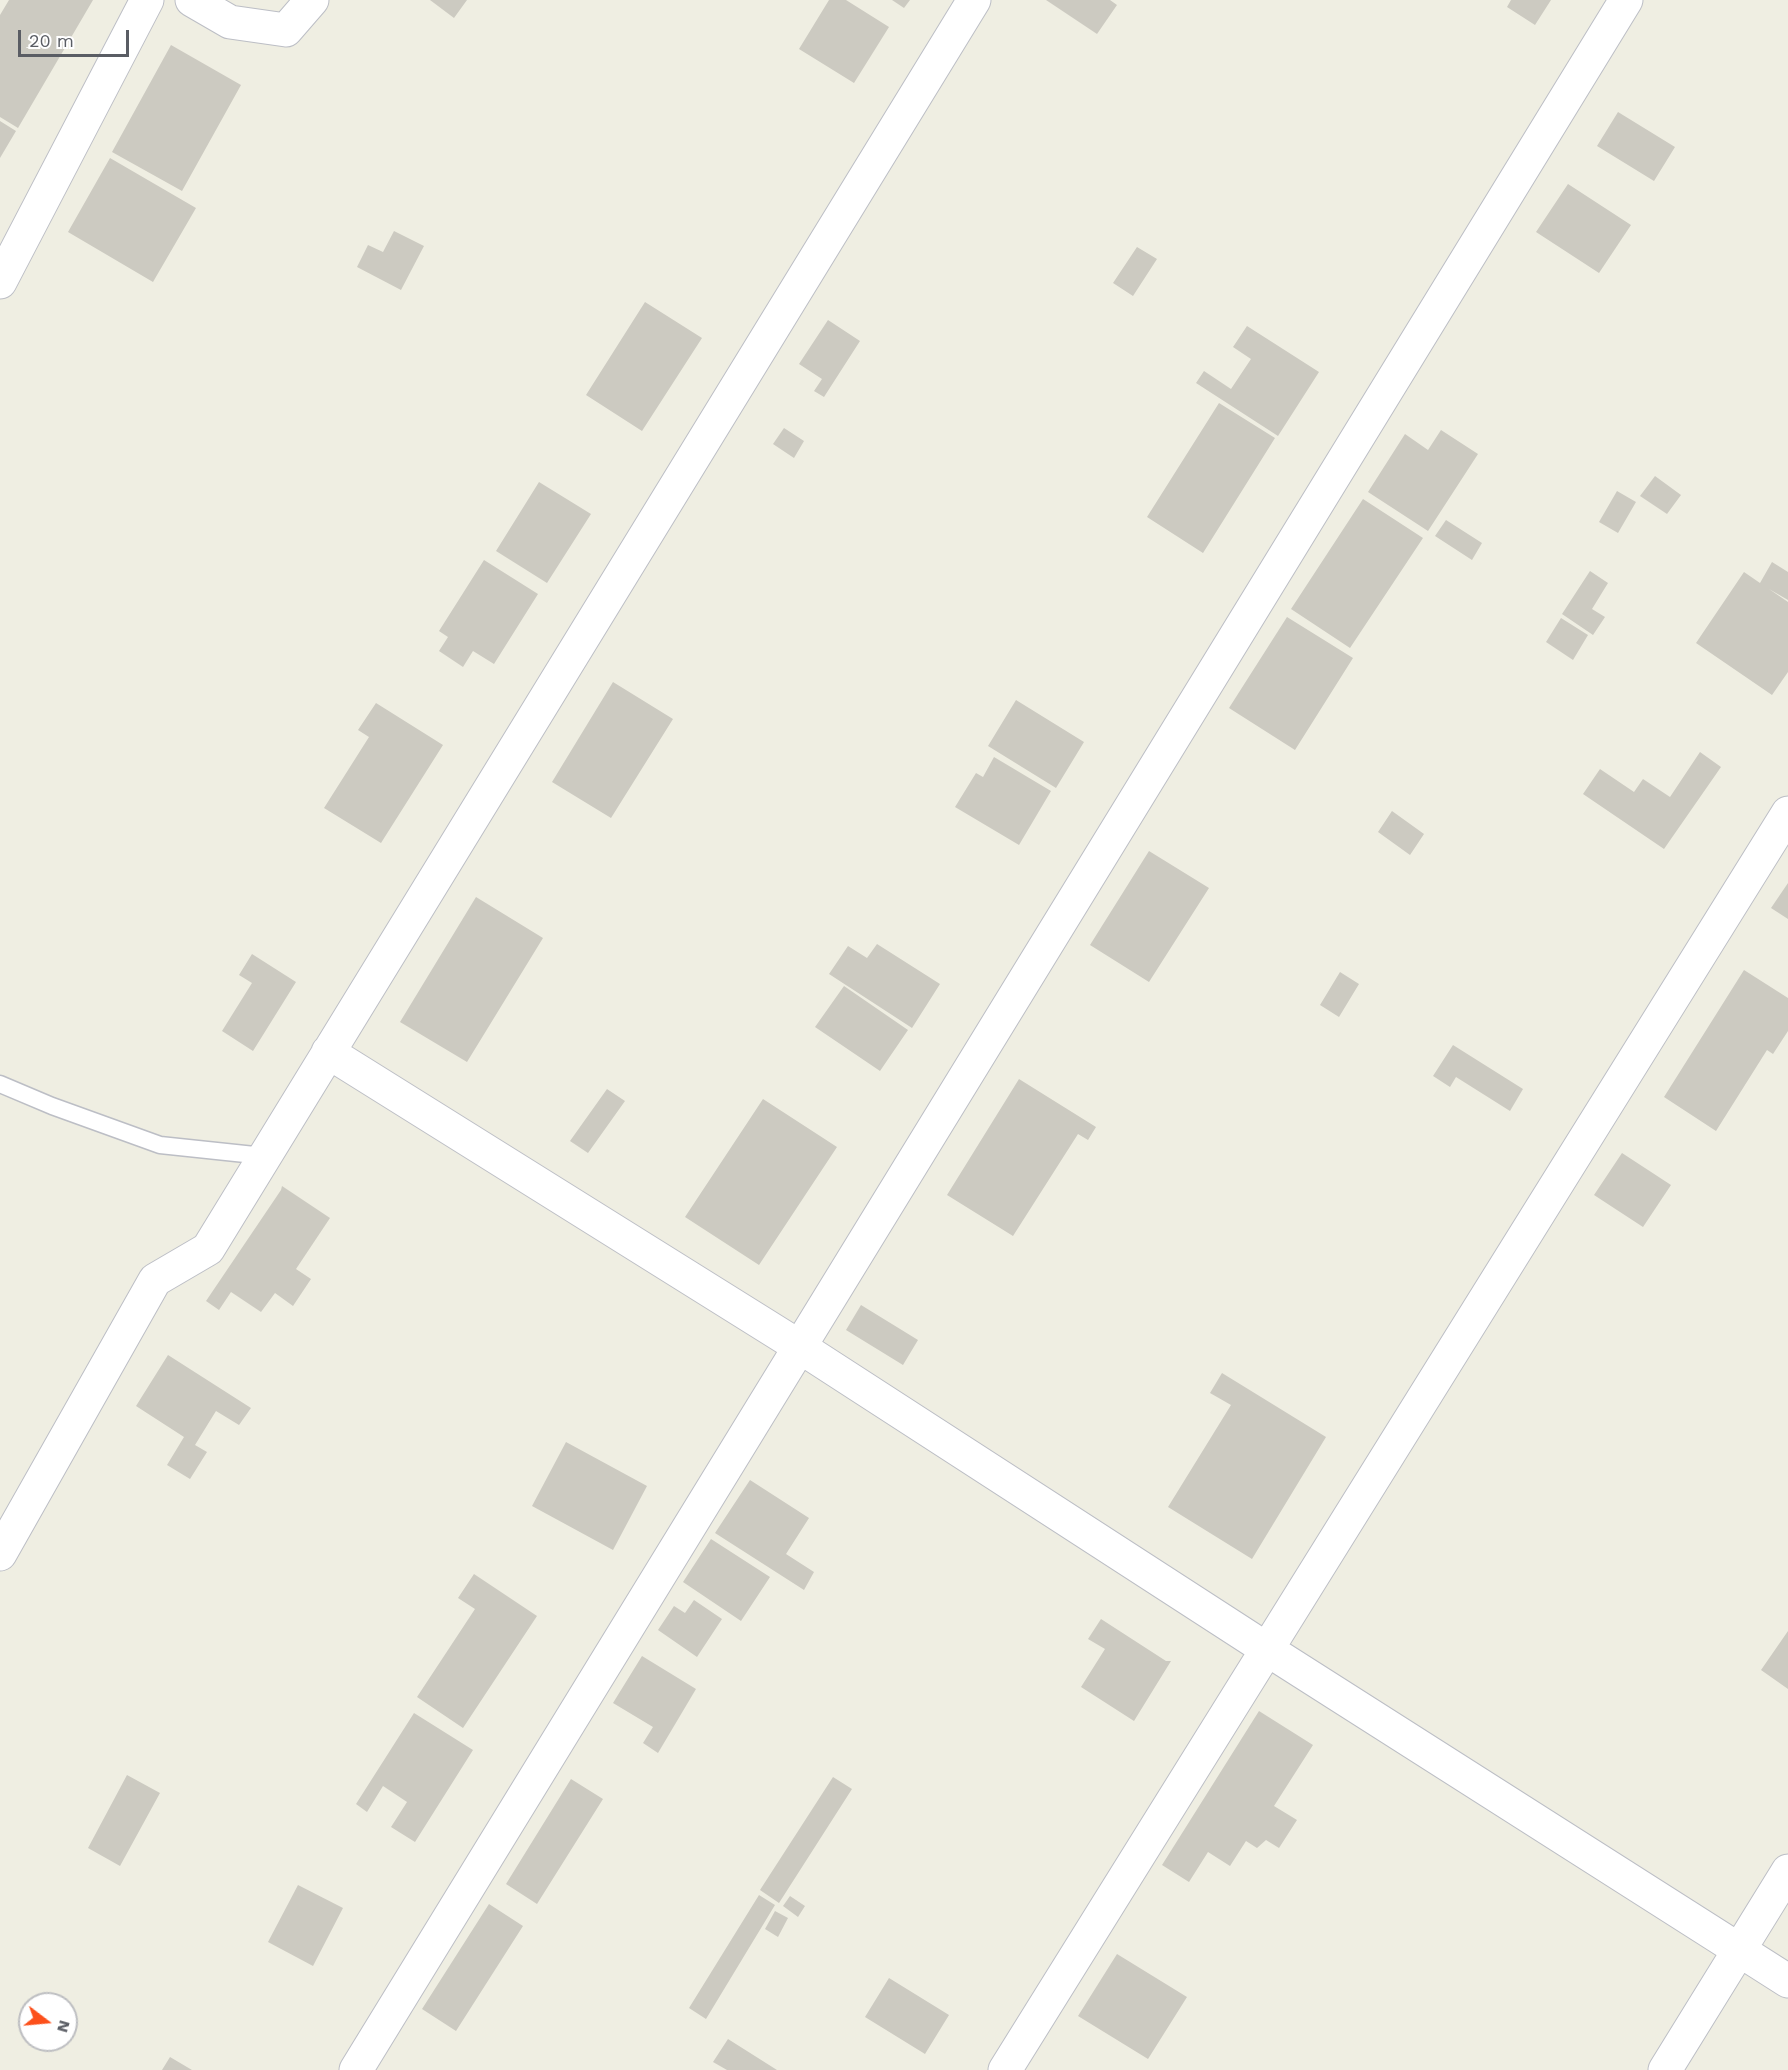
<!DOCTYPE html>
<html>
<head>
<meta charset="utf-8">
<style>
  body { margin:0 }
  #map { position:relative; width:1788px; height:2070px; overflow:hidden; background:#efeee2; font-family:"Work Sans",sans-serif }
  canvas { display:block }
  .north { position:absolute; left:18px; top:1992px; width:60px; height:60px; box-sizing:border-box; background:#fff; border:2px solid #bdbec1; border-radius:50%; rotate:106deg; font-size:16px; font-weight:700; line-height:24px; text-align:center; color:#5a5d64 }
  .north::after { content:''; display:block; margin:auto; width:21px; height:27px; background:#fc501b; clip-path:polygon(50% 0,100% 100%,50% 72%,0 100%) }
  .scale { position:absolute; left:18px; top:30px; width:111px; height:27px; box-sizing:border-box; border:3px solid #5a5d64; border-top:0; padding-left:8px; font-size:18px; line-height:21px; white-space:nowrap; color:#5a5d64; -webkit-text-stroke:4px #fff; paint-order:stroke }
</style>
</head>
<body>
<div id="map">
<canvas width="1788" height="2070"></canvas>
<div class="north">N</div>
<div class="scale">20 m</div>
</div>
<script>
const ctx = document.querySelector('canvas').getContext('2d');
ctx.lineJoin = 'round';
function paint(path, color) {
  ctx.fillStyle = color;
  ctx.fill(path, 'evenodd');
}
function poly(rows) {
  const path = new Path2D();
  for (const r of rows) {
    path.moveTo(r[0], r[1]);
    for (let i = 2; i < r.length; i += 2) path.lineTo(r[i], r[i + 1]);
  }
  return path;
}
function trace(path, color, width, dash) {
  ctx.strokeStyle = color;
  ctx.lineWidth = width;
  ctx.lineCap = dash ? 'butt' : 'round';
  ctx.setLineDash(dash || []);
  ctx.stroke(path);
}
paint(poly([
  [9,0,93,0,18,128,0,117,0,15],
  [430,0,467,0,454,18],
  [829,0,846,0,889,27,854,83,799,49],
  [892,0,910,0,904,8],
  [1046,0,1110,0,1117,5,1097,34],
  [1511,0,1551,0,1535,25,1507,7],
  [171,45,241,85,182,191,112,152],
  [1618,112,1675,147,1654,181,1597,146],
  [0,121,16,131,0,158],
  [110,158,196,208,153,282,68,232],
  [1568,184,1631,225,1599,273,1536,232],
  [394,231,424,246,401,290,357,267,368,245,383,252],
  [1137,247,1157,259,1133,296,1113,283],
  [645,302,702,338,642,431,586,395],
  [828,320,860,341,824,397,814,391,822,379,799,364],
  [1247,326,1319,372,1278,436,1196,383,1204,371,1231,389,1251,359,1233,347],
  [1219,403,1275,438,1203,553,1147,517],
  [784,428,804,441,794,458,773,444],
  [1441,430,1478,454,1428,531,1368,492,1405,434,1428,450],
  [1655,476,1681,495,1667,514,1640,496],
  [539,482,591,514,547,583,496,551],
  [1617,491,1636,502,1618,533,1599,522],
  [1363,499,1423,538,1350,648,1291,609],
  [1446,520,1482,543,1472,560,1435,536],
  [484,560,538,594,494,664,473,651,463,667,439,651,448,637,439,631],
  [1772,562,1788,572,1788,600,1769,589,1788,602,1788,672,1772,695,1696,643,1744,572,1760,583],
  [1590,571,1608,583,1592,609,1605,617,1593,635,1562,614],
  [1287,617,1353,658,1295,750,1229,708],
  [1561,618,1588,635,1573,660,1546,642],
  [613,682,673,719,611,818,552,782],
  [1016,700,1084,742,1056,788,988,746],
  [376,703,443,745,381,843,324,808,369,737,358,730],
  [1700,752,1721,767,1664,849,1583,794,1600,769,1634,792,1643,779,1670,797],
  [994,757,1051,791,1019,845,955,807,976,773,983,777],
  [1392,811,1424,834,1410,855,1378,832],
  [1149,851,1209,888,1149,982,1090,945],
  [1788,883,1788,919,1771,908],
  [476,897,543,938,467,1062,400,1022],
  [877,944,940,984,912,1028,829,974,848,946,867,958],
  [252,954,296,982,253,1051,222,1031,252,983,239,975],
  [1744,970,1788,998,1788,1031,1773,1054,1767,1050,1716,1131,1664,1097],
  [1340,972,1359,984,1339,1017,1320,1005],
  [844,986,908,1030,880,1071,815,1027],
  [1453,1045,1523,1089,1510,1111,1456,1077,1450,1087,1433,1076],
  [1019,1079,1096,1127,1088,1140,1078,1134,1013,1236,947,1195],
  [607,1089,625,1101,588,1153,570,1141],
  [763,1099,837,1147,759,1265,685,1217],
  [1622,1153,1671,1185,1643,1227,1594,1195],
  [282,1186,330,1218,296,1269,311,1279,293,1306,275,1293,261,1312,231,1292,219,1310,206,1301,281,1190],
  [861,1305,918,1340,903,1365,846,1330],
  [168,1355,251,1408,239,1425,216,1411,195,1445,207,1452,190,1479,167,1465,184,1437,136,1406],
  [1222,1373,1326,1437,1252,1559,1168,1507,1231,1405,1210,1393],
  [566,1442,647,1486,613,1550,532,1506],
  [750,1480,809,1518,786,1554,814,1572,804,1590,715,1533],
  [711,1539,770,1577,741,1621,683,1582],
  [474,1574,537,1616,463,1728,417,1697,475,1609,458,1598],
  [694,1600,722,1619,697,1657,658,1630,674,1606,685,1613],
  [1101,1619,1166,1661,1171,1661,1134,1721,1081,1687,1105,1649,1088,1639],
  [1788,1631,1788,1689,1761,1670],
  [642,1656,696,1689,658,1753,643,1743,653,1727,613,1703],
  [1259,1711,1313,1745,1274,1806,1297,1820,1279,1848,1266,1840,1257,1848,1246,1841,1230,1866,1208,1852,1189,1882,1162,1865],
  [414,1713,473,1750,415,1842,391,1827,407,1802,383,1786,367,1812,356,1804],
  [127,1775,160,1793,120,1866,88,1848],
  [833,1777,852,1789,779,1903,760,1890],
  [571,1779,603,1799,537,1904,506,1884],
  [298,1885,343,1908,313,1966,268,1942],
  [759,1895,775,1905,706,2019,689,2008],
  [790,1896,805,1906,798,1917,783,1906],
  [489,1904,523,1926,456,2031,422,2009],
  [775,1911,788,1918,778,1937,765,1929],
  [1117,1954,1187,1997,1148,2059,1078,2016],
  [889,1978,949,2015,925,2054,865,2017],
  [728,2039,777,2070,727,2070,713,2062],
  [170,2057,192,2070,162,2070]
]), '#cccac1');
const lane = poly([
  [0,1084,52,1106,160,1145,264,1156]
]);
const street = poly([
  [192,0,230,22,286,30,312,0],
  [0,282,147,0],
  [328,1052,800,1347,1268,1650,1788,1981],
  [0,1554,155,1280,208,1249,974,0],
  [356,2070,1626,0],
  [1005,2070,1788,813],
  [1665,2070,1788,1871]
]);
trace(lane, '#bcbec5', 19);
trace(street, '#bcbec5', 35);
trace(lane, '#fff', 16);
trace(street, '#fff', 33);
</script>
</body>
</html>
